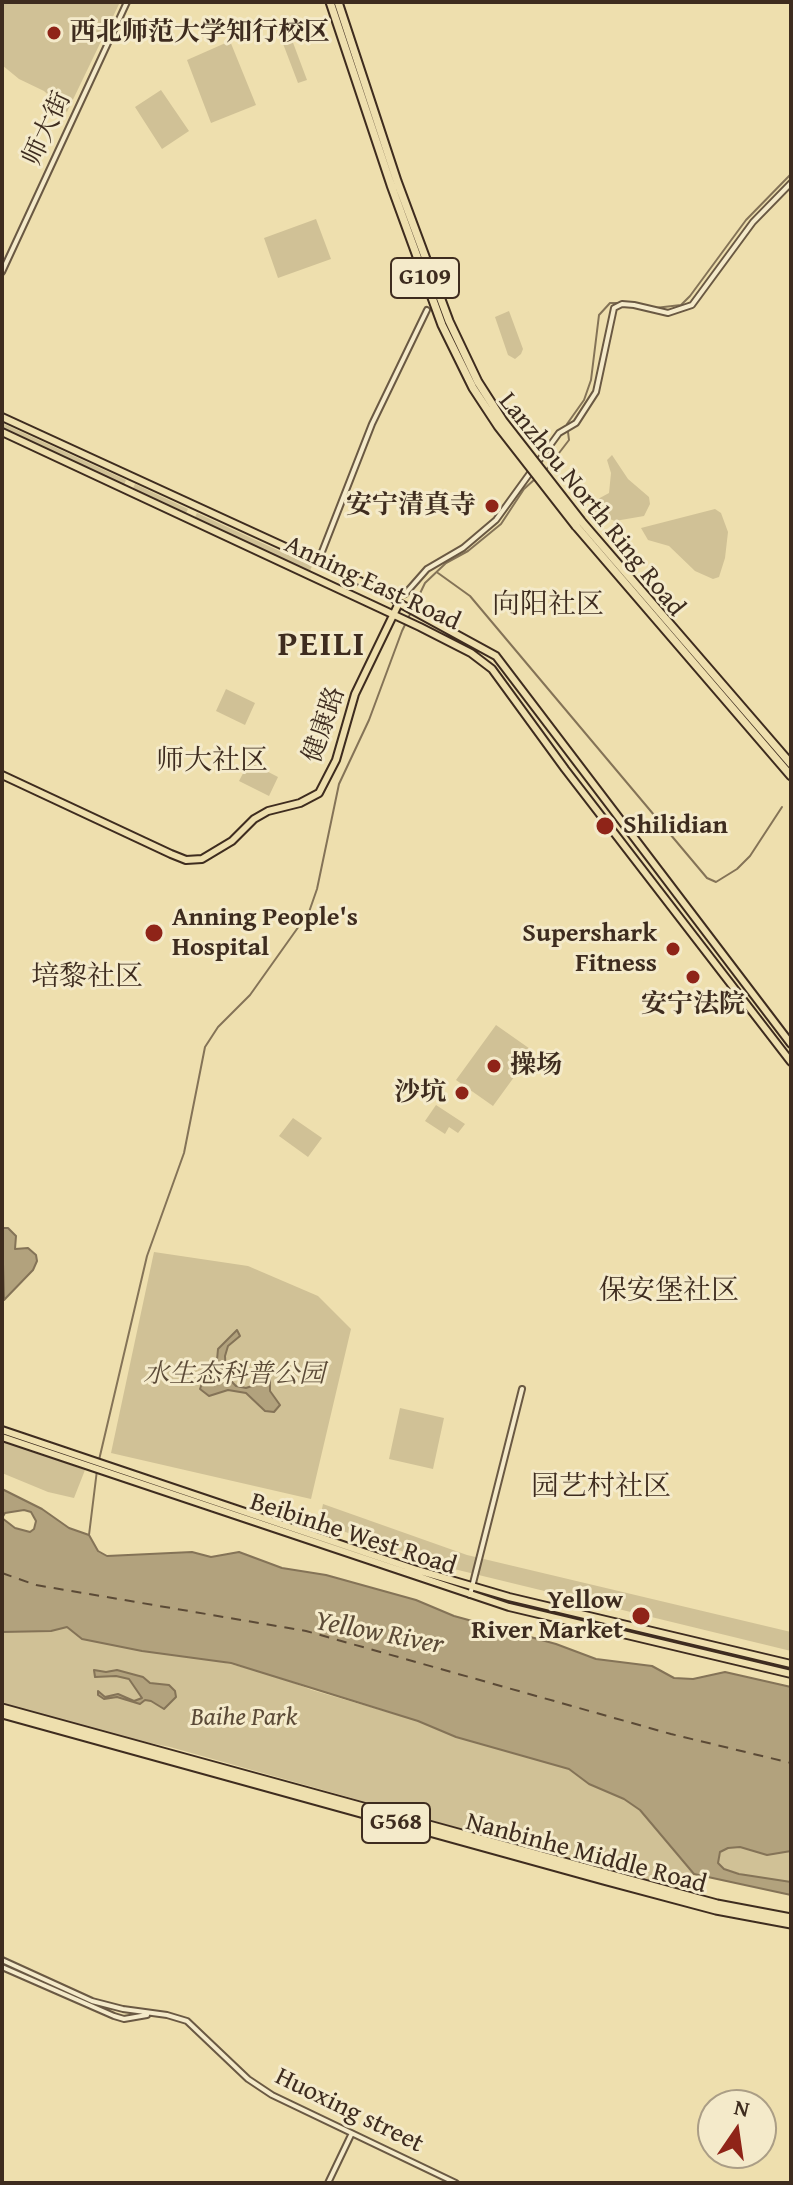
<!DOCTYPE html>
<html>
<head>
<meta charset="utf-8">
<style>
  body { margin:0 }
  #map { position:relative; width:793px; height:2185px; overflow:hidden; background:#eedfae; font-family:"Gentium Book Plus",serif }
  canvas { display:block }
  .frame { position:absolute; inset:0; border:4px solid #3e2c1f; pointer-events:none }
  .north { position:absolute; left:697px; top:2089px; width:80px; height:80px; box-sizing:border-box; background:#f4eaca; border:2px solid #ab9e86; border-radius:50%; rotate:13deg; font-size:22px; font-weight:700; line-height:32px; text-align:center; color:#3e2c1f }
  .north::after { content:''; display:block; margin:auto; width:28px; height:36px; background:#8f2418; clip-path:polygon(50% 0,100% 100%,50% 72%,0 100%) }
</style>
</head>
<body>
<div id="map">
<canvas width="793" height="2185"></canvas>
<div class="frame"></div>
<div class="north">N</div>
</div>
<script>
const ctx = document.querySelector('canvas').getContext('2d');
ctx.lineJoin = 'round';
function paint(path, color) {
  ctx.fillStyle = color;
  ctx.fill(path, 'evenodd');
}
function poly(rows) {
  const path = new Path2D();
  for (const r of rows) {
    path.moveTo(r[0], r[1]);
    for (let i = 2; i < r.length; i += 2) path.lineTo(r[i], r[i + 1]);
  }
  return path;
}
function trace(path, color, width, dash) {
  ctx.strokeStyle = color;
  ctx.lineWidth = width;
  ctx.lineCap = dash ? 'butt' : 'round';
  ctx.setLineDash(dash || []);
  ctx.stroke(path);
}
function label(font, color, halo, rows, align = 'center') {
  ctx.font = font + ' "Gentium Book Plus","Noto Serif SC",serif';
  ctx.lineWidth = 6;
  ctx.setLineDash([]);
  ctx.textBaseline = 'middle';
  ctx.strokeStyle = halo;
  ctx.fillStyle = color;
  for (const [text, x, y, turn = 0] of rows) {
    ctx.save();
    ctx.translate(x, y);
    ctx.rotate((+turn || 0) * Math.PI / 180);
    ctx.textAlign = isNaN(turn) ? turn : align;
    if (halo) ctx.strokeText(text, 0, 0);
    ctx.fillText(text, 0, 0);
    ctx.restore();
  }
}
paint(poly([
  [2,2,120,2,67,112,44,91,19,79,2,65],
  [286,24,307,80,298,83,277,28],
  [230,41,256,105,211,123,187,60],
  [161,90,189,131,162,149,135,107],
  [316,219,331,259,278,278,264,238],
  [509,311,523,349,521,354,515,359,508,355,495,317],
  [2,423,126,480,124,485,2,428],
  [612,455,628,479,649,497,650,504,644,516,615,521,594,513,598,499,609,493,611,473,607,460],
  [135,484,188,509,186,513,133,488],
  [715,509,721,513,728,532,725,558,719,577,713,579,695,571,669,546,648,540,641,528],
  [197,513,312,566,310,571,195,517],
  [226,689,255,703,245,725,216,711],
  [249,762,278,777,269,796,239,781],
  [496,1025,533,1051,493,1106,456,1080],
  [436,1105,465,1124,458,1133,449,1127,445,1134,425,1121],
  [293,1118,322,1138,308,1157,279,1136],
  [154,1252,248,1266,318,1296,351,1329,311,1499,111,1453],
  [400,1408,444,1418,433,1469,389,1459],
  [2,1440,85,1470,74,1498,48,1492,2,1473],
  [323,1504,467,1555,791,1632,791,1651,454,1569,319,1523],
  [67,1627,82,1639,142,1651,214,1660,273,1675,312,1690,418,1721,456,1737,569,1769,589,1784,624,1799,640,1810,694,1874,686,1892,170,1747,115,1736,2,1704,2,1632],
  [740,1847,767,1855,791,1851,791,1882,757,1878,724,1869,718,1863,721,1852,727,1848]
]), '#d0c196');
const water = poly([
  [2,1228,8,1228,16,1236,15,1249,28,1248,36,1255,37,1261,33,1270,4,1300,2,1228],
  [237,1330,240,1336,228,1346,225,1356,226,1376,236,1386,246,1388,258,1384,267,1375,270,1377,270,1391,280,1405,274,1412,265,1411,246,1393,228,1390,209,1396,200,1389,203,1380,216,1371,218,1349,237,1330],
  [2,1489,42,1509,69,1528,89,1535,98,1551,107,1556,192,1552,211,1557,239,1552,282,1568,326,1575,416,1600,454,1616,556,1644,596,1659,652,1666,674,1678,693,1679,725,1672,791,1687,791,1851,767,1855,740,1847,728,1848,720,1852,718,1863,724,1869,739,1874,791,1882,791,1895,694,1874,640,1810,624,1799,589,1784,569,1769,456,1737,418,1721,231,1663,142,1651,82,1639,67,1627,51,1631,2,1632,2,1489],
  [24,1510,31,1512,36,1521,34,1529,30,1532,15,1528,2,1518,5,1513,24,1510],
  [94,1670,106,1672,117,1670,143,1677,150,1683,169,1685,175,1691,176,1697,164,1709,151,1701,145,1700,140,1704,117,1697,104,1699,98,1695,98,1691,105,1697,118,1694,134,1701,142,1698,129,1679,116,1676,95,1677,94,1670]
]);
paint(water, '#b2a27d');
trace(water, '#847357', 2);
trace(poly([
  [655,308,681,305,690,296,746,220,791,174],
  [546,470,569,440,567,424,584,400,591,380,599,315,610,303,629,303],
  [438,573,470,596,707,878,716,882,737,869,750,856,782,807],
  [99,1460,147,1256,184,1153,205,1047,218,1027,250,995,309,912,317,889,339,784,369,720,402,631,425,583,446,563,468,551,501,524,524,489,535,479],
  [89,1535,97,1470]
]), '#847357', 2);
trace(poly([
  [2,1573,36,1585,306,1631,671,1734,791,1763]
]), '#5b4a36', 2, [10, 8]);
const minor = poly([
  [2,272,127,2],
  [318,562,372,424,427,310],
  [405,594,427,569,463,548,496,520,559,433,576,423,596,392,614,308,622,304,634,305,668,313,692,305,753,222,791,183],
  [470,1595,522,1389],
  [2,1960,92,2001,123,2009,167,2015,187,2021,248,2079,272,2095,456,2183],
  [2,1967,114,2016,124,2019,147,2015],
  [328,2183,351,2135]
]);
const major = poly([
  [2,417,388,594,399,603,496,656,791,1044],
  [2,432,420,627,471,653,492,669,565,769,791,1062],
  [2,775,171,854,186,860,202,859,232,841,254,819,268,811,300,803,319,793,336,760,355,694,399,603],
  [2,1430,417,1570,509,1597,791,1664],
  [2,1437,509,1607,791,1674]
]);
const highway = poly([
  [581,521,791,764],
  [576,526,791,776],
  [2,1708,717,1904,791,1918],
  [2,1714,603,1880,716,1910,791,1924]
]);
trace(minor, '#6a5943', 8);
trace(major, '#3e2c1f', 10);
trace(highway, '#3e2c1f', 11);
trace(minor, '#f4eaca', 4);
trace(major, '#eedfae', 6);
trace(highway, '#eedfae', 7);
const highwayBridge = poly([
  [330,2,391,185,442,325,473,388,498,426,576,526],
  [338,2,397,181,449,321,478,382,503,421,581,521]
]);
trace(highwayBridge, '#3e2c1f', 11, []);
trace(highwayBridge, '#eedfae', 7);
for (const [x, y, r, color] of [
  [54,33,8,"#8f2418"],
  [492,506,8,"#8f2418"],
  [605,826,10,"#8f2418"],
  [154,933,10,"#8f2418"],
  [673,949,8,"#8f2418"],
  [693,977,8,"#8f2418"],
  [494,1066,8,"#8f2418"],
  [462,1093,8,"#8f2418"],
  [641,1616,10,"#8f2418"]
]) {
  const dot = new Path2D();
  dot.arc(x, y, r, 0, 2 * Math.PI);
  ctx.fillStyle = color;
  ctx.fill(dot);
  trace(dot, '#f4eaca', 3);
}
for (const [x, y, w] of [
  [425,278,68],
  [396,1823,68]
]) {
  const box = new Path2D();
  box.roundRect(x - w / 2, y - 20, w, 40, 6);
  ctx.fillStyle = '#f4eaca';
  ctx.fill(box);
  trace(box, '#3e2c1f', 2);
}
label('bold 24px', '#3e2c1f', null, [
  ["G109",425,278],
  ["G568",396,1823]
]);
label('bold 26px', '#3e2c1f', '#f4eaca', [
  ["西北师范大学知行校区",70,33],
  ["安宁清真寺",476,506,"right"],
  ["Shilidian",623,826],
  ["Anning People's",172,918],
  ["Hospital",172,948],
  ["Supershark",657,934,"right"],
  ["Fitness",657,964,"right"],
  ["安宁法院",693,1005,"center"],
  ["操场",510,1066],
  ["沙坑",446,1093,"right"],
  ["Yellow",623,1601,"right"],
  ["River Market",623,1631,"right"]
], 'left');
label('26px', '#3e2c1f', '#f4eaca', [
  ["师大街",48,129,-65],
  ["Lanzhou North Ring Road",591,505,51],
  ["Anning East Road",372,584,25],
  ["健康路",325,725,-71],
  ["Beibinhe West Road",353,1535,18],
  ["Nanbinhe Middle Road",586,1854,15],
  ["Huoxing street",349,2111,26]
]);
label('italic 26px', '#5b4a37', '#f4eaca', [
  ["水生态科普公园",234,1375],
  ["Baihe Park",244,1718]
]);
label('28px', '#3e2c1f', '#f4eaca', [
  ["向阳社区",548,606],
  ["师大社区",212,762],
  ["培黎社区",87,978],
  ["保安堡社区",669,1292],
  ["园艺村社区",601,1488]
]);
label('italic 28px', '#5b4a36', '#f4eaca', [
  ["Yellow River",379,1634,11]
]);
ctx.letterSpacing = '2px';
label('bold 34px', '#3e2c1f', '#f4eaca', [
  ["PEILI",322,646]
]);
ctx.letterSpacing = '0px';
</script>
</body>
</html>
